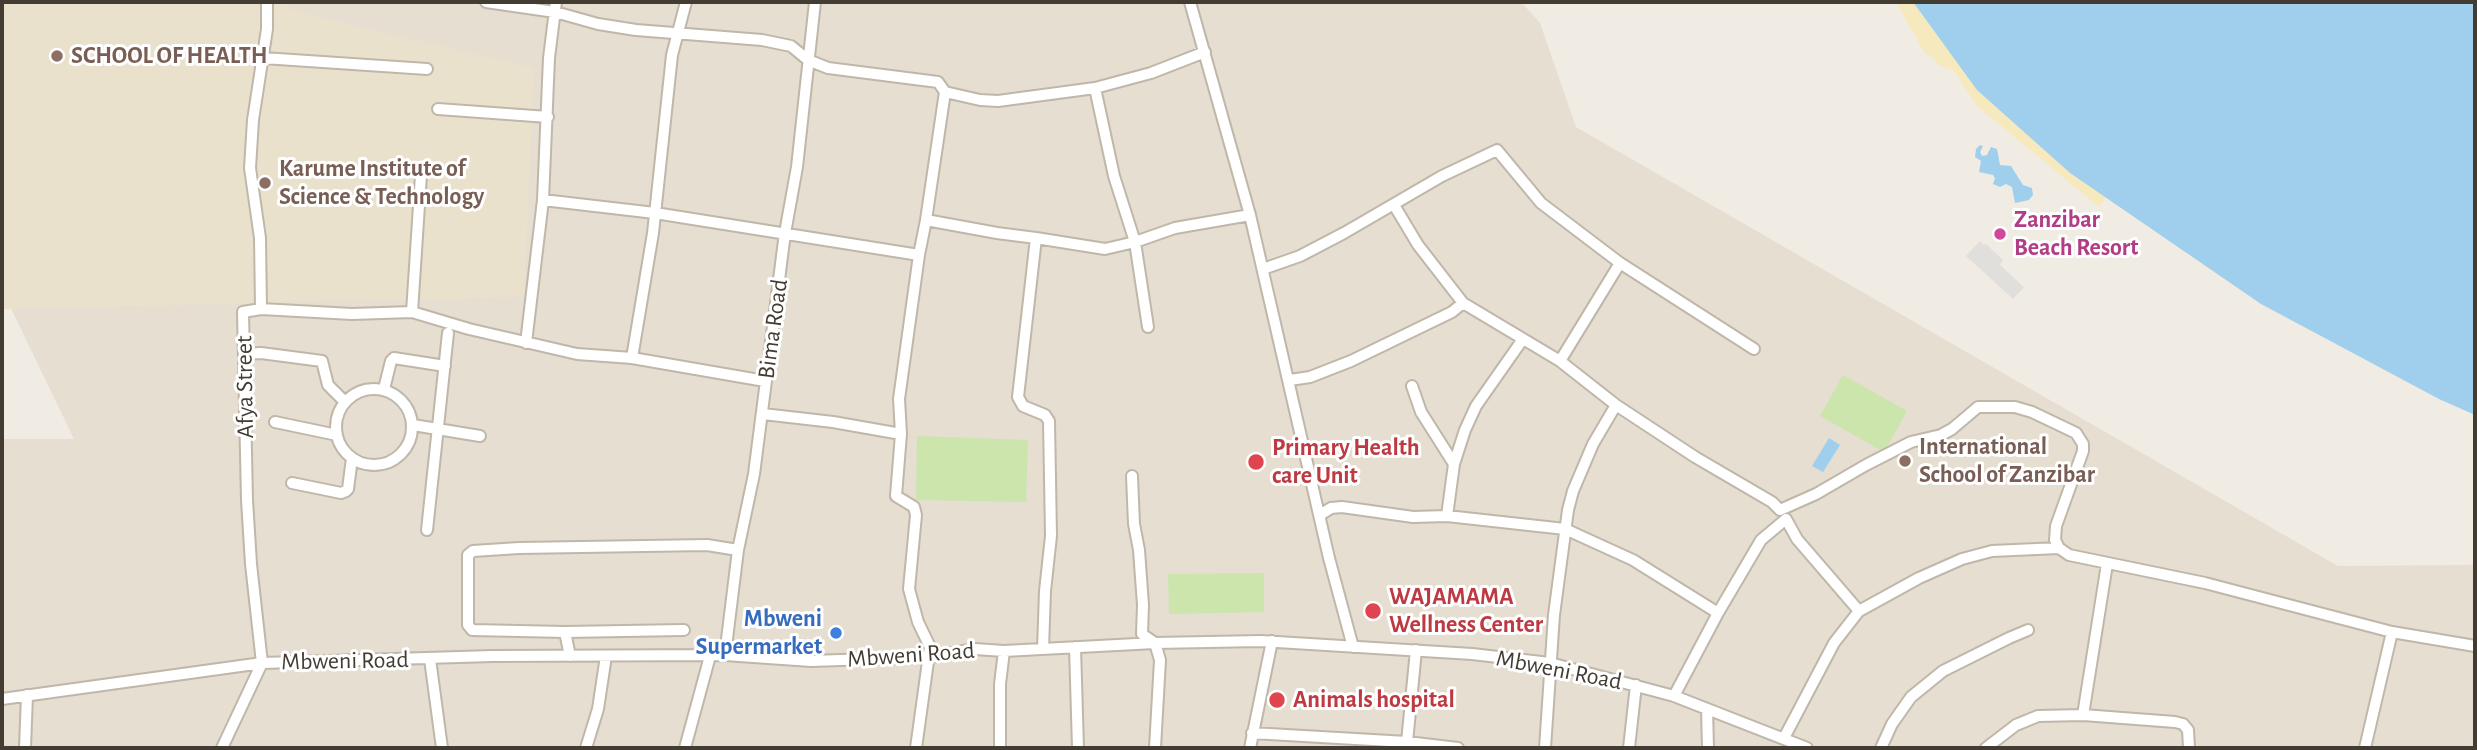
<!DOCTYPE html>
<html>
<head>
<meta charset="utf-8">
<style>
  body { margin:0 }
  #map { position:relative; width:2477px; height:750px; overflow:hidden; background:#f1ece3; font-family:"Alegreya Sans",sans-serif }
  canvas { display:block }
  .frame { position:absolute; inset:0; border:4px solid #423c33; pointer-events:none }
</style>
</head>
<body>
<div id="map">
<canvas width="2477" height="750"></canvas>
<div class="frame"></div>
</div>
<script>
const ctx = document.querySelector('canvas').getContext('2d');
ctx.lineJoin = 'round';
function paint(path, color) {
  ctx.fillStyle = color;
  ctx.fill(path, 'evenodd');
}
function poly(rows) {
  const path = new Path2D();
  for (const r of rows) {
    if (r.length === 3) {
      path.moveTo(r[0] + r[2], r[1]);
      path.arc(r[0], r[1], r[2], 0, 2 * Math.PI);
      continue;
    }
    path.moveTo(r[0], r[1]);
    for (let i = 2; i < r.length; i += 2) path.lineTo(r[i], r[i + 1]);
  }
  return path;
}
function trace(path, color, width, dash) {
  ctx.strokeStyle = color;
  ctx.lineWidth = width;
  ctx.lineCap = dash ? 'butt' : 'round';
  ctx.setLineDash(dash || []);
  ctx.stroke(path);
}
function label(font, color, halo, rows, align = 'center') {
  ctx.font = font + ' "Alegreya Sans",sans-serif';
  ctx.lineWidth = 6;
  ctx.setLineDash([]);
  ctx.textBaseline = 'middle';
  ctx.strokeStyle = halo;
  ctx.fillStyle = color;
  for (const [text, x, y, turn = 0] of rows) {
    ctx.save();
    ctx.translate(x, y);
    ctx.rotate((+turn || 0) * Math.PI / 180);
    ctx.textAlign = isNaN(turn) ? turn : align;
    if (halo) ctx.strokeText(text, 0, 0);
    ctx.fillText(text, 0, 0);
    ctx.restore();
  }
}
paint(poly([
  [2,2,1521,2,1540,23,1576,127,2338,566,2475,565,2475,748,2,748,2,439,74,439,2,290]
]), '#e5ded1');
paint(poly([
  [2,2,283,2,295,11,534,68,524,297,2,309]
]), '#eae1cd');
paint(poly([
  [1843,375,1907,411,1884,452,1820,416],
  [917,436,1028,440,1026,502,916,500],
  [1264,573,1264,612,1169,614,1168,574]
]), '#cce5ac');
paint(poly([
  [1896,2,1913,2,1977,90,2070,173,2106,197,2099,207,1977,106,1956,74,1951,69,1939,66,1933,58,1924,52]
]), '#f6e9be');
paint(poly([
  [1980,241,1984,245,1986,244,2003,260,2000,265,2024,287,2013,299,1966,256]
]), '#e1dfdb');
paint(poly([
  [1913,2,2475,2,2475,415,2439,399,2261,304,2070,173,1977,90],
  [1980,145,1983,146,1980,152,1982,156,1987,155,1991,147,1997,149,2000,165,2011,166,2023,185,2032,188,2033,195,2029,200,2015,203,2012,187,2006,184,2000,187,1993,184,1995,178,1993,175,1979,172,1981,161,1975,157,1976,149],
  [1829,438,1840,445,1823,472,1812,466]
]), '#9fcfed');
const minor = poly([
  [486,2,555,12,598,24,636,30,762,40,791,46,808,60,828,68,938,82,945,92,980,100,998,101,1095,88,1151,73,1205,52],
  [1190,2,1250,215,1329,558,1353,647],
  [263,58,427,69],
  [1095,88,1114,176,1135,242,1148,327],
  [438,109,548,117],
  [543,200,655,213,919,255],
  [1394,205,1418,245,1463,303,1560,361,1616,405,1695,457,1772,502,1780,510,1816,494,1866,465,1911,442,1941,435,1952,429,1978,407,2015,407,2032,412,2076,433,2083,444,2083,451,2056,526,2055,540,2059,548,2069,555,2205,583,2392,632,2475,646],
  [926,220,997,233,1036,238],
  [1263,269,1300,256,1344,233,1442,176,1497,150,1541,203,1620,263,1754,349],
  [261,309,352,314,412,312,469,329,577,354,632,358,765,381],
  [412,312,421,175],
  [526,343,543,200,549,58,556,2],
  [244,354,261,353,322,361,328,385,345,402],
  [632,358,653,233,672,55,686,2],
  [1560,361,1620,263],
  [1290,380,1310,377,1351,361,1452,312,1463,303],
  [1412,386,1421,412,1454,464],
  [374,427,38],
  [384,389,391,361,394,358,445,366],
  [763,414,833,422,901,434],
  [275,422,337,435],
  [413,425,480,436],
  [1132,476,1134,524,1139,550,1143,605,1142,634,1155,643,1160,660,1155,748],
  [292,483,341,493,346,491,348,489,352,458],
  [1320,515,1331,508,1342,507,1413,517,1447,516,1565,529,1633,560,1718,613],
  [1447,516,1454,464,1465,430,1476,406,1523,339],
  [427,530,448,333],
  [565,632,684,630],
  [1075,647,1078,748],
  [1043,649,1045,591,1051,536,1049,421,1045,415,1023,406,1018,397,1036,238,1105,249,1135,242,1175,228,1250,215],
  [725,655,738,550,754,474,785,233,797,167,815,2],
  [570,656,565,632,472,630,468,625,468,555,473,551,519,548,707,545,738,550],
  [430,659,442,748],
  [1674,696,1718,613,1761,540,1786,519,1797,539,1859,611],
  [2,699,262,663,492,656,725,655,811,661,930,657,975,649,1004,651,1155,643,1261,641,1472,654,1550,663,1674,696,1807,748],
  [1707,709,1708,748],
  [2083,715,2107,564],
  [1252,733,1407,742,1458,748],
  [1784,738,1834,643,1859,611,1919,578,1962,559,1992,551,2059,548],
  [1407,742,1416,650],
  [25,748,27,695],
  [222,748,262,663,251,564,247,500,243,312,261,309,260,238,250,168,253,120,267,29,267,2],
  [586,748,598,709,606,656],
  [685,748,710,656],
  [916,748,930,647,918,622,909,589,916,515,914,507,896,496,901,434,899,399,919,255,926,220,945,92],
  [1000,748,1000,684,1004,651],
  [1250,748,1272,641],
  [1545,748,1554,615,1568,510,1573,491,1593,444,1616,405],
  [1629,748,1636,685],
  [1881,748,1892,724,1911,697,1943,671,2009,638,2028,630],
  [1986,748,2016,725,2038,716,2083,715,2175,722,2183,724,2188,730,2189,748],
  [2365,748,2392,632]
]);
trace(minor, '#bfb7a9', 14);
trace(minor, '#fff', 10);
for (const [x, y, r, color] of [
  [57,56,7,"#8d6e63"],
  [265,183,7,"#8d6e63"],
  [2000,234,7,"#d1479c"],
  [1905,461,7,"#8d6e63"],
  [1256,462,9,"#e0444e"],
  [1373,611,9,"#e0444e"],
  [836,633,7,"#3f7fe0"],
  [1277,700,9,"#e0444e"]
]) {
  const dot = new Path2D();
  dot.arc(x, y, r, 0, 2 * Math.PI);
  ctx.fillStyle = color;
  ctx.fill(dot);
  trace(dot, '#fff', 2.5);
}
label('bold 24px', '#785e54', '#fff', [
  ["SCHOOL OF HEALTH",71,56],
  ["Karume Institute of",279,169],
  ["Science & Technology",279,197],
  ["International",1919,447],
  ["School of Zanzibar",1919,475]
], 'left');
label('bold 24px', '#b23c85', '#fff', [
  ["Zanzibar",2014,220],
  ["Beach Resort",2014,248]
], 'left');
label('24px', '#423c33', '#fff', [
  ["Bima Road",773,329,-82],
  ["Afya Street",245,387,-91],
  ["Mbweni Road",911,655,-4],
  ["Mbweni Road",345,661,-1],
  ["Mbweni Road",1559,670,11]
]);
label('bold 24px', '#be3a42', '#fff', [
  ["Primary Health",1272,448],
  ["care Unit",1272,476],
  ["WAJAMAMA",1389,597],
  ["Wellness Center",1389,625],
  ["Animals hospital",1293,700]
], 'left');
label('bold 24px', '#366cbe', '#fff', [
  ["Mbweni",822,619],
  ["Supermarket",822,647]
], 'right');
</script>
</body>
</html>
